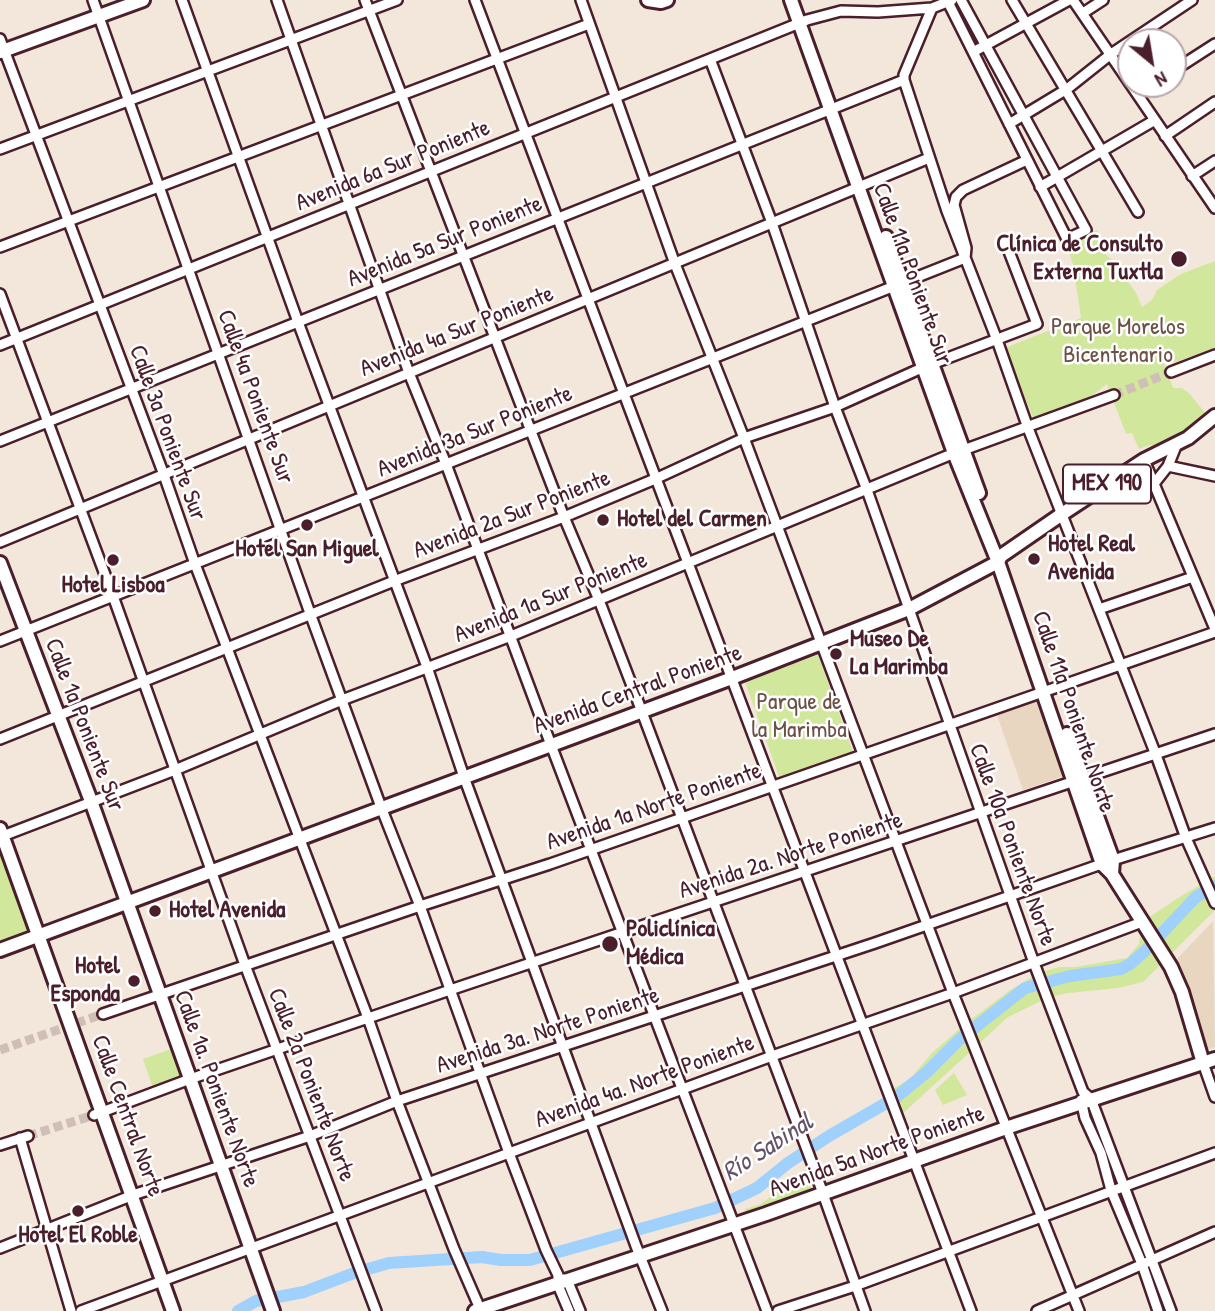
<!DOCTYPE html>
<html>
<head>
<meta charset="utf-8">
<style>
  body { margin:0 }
  #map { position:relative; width:1215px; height:1311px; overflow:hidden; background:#f2e7da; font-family:"Patrick Hand",sans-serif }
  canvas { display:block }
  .north { position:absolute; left:1117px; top:28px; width:70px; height:70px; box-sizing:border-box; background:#fff; border:2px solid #b7a5aa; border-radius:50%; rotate:150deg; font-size:19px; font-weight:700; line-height:28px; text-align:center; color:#4a1f2b }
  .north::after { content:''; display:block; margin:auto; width:24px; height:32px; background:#4a1f2b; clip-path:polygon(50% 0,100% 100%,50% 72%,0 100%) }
</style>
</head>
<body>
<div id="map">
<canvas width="1215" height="1311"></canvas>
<div class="north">N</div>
</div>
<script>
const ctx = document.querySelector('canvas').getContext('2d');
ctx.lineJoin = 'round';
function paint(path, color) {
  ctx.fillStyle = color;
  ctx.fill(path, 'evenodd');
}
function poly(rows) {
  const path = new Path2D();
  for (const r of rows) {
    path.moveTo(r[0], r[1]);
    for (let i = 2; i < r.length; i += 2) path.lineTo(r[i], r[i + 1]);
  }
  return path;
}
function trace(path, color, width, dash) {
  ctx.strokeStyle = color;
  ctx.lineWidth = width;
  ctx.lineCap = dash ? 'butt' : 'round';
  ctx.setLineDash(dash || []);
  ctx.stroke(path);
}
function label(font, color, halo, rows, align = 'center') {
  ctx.font = font + ' "Patrick Hand",sans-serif';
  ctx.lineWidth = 5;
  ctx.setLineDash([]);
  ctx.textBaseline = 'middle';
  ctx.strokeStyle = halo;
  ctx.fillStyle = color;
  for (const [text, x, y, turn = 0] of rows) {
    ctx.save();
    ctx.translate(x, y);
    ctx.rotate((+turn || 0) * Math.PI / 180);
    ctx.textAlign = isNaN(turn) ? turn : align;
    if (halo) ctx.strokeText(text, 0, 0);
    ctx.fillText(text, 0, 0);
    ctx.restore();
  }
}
paint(poly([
  [1041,700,1067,775,1023,790,997,715],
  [1213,921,1215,1047,1206,1050,1176,960]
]), '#e9d6c0');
paint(poly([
  [1097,230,1102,239,1099,241,1103,246,1102,251,1113,261,1136,293,1142,307,1152,300,1157,290,1181,274,1215,261,1215,348,1178,361,1164,363,1173,388,1181,388,1188,392,1207,415,1177,437,1156,446,1149,445,1139,449,1132,433,1126,434,1107,384,1090,397,1037,418,1033,417,1005,354,1007,347,1081,318,1073,264,1066,245],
  [818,655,853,752,780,779,745,682],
  [0,844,38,933,0,948],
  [1215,876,1215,910,1143,982,1118,988,1068,993,1049,997,1008,1017,899,1117,889,1091,910,1079,932,1053,964,1025,1009,991,1039,973,1059,967,1075,967,1127,958,1139,944,1142,922,1178,898],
  [177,1047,187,1077,153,1088,143,1059],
  [954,1073,967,1095,943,1105,935,1090],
  [807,1168,812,1192,745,1213,745,1209,761,1204]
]), '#d1e79c');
trace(poly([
  [238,1311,256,1301,304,1292,354,1273,389,1263,482,1257,501,1260,530,1260,715,1208,757,1188,788,1163,829,1136,895,1098,927,1072,959,1040,1025,988,1070,976,1121,969,1130,964,1145,951,1196,897,1215,886]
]), '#9fd1fc', 12);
trace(poly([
  [1114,395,1171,372],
  [0,1050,103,1014],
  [28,1136,94,1115]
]), '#d0bfb7', 9, [9, 4.5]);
const minor = poly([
  [93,0,311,616,381,807,420,906,509,1153,546,1250,558,1275,558,1285,569,1311],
  [182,0,298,322,427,667,464,777,636,1246,662,1311],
  [277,0,409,373,446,464,551,745,767,1311],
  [365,0,564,517,599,600,642,712,812,1163,865,1311],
  [475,0,971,1311],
  [581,0,675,264,744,438,953,993,1079,1311],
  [1012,0,1138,212],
  [1073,0,1215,208],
  [948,2,1067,239,1086,230,961,0],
  [932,8,904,75,904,80,947,211,997,340,1028,428,1156,755,1186,838,1215,903],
  [1083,13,1103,0],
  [0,39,164,475,195,564,368,1018,397,1101,454,1249,481,1311],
  [973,52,1069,0],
  [710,59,772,223,835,407,867,490,1034,963,1083,1092,1091,1099,1171,1311],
  [1173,71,1215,44],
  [1138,95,1154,84],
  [1009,124,1067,89,1111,54,1192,0],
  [1165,136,1215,102],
  [0,149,397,0],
  [1192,176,1215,161],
  [1040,187,1155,120],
  [0,247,589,24],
  [0,294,113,596,245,965,376,1311],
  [0,345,807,20,841,11,878,12,932,8,952,0],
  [1171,372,1215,355],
  [0,441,904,80],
  [1144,460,1215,629],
  [1168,466,1215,476],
  [1153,485,1168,466,1176,446],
  [0,542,929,158],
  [1099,609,1193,577],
  [0,641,965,258,966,248,954,205,956,197,963,190,1027,160],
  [0,739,394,581,564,517,655,479,744,438,835,407,924,367,1037,324,1005,241],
  [0,837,175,770,342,700,511,636,947,456,1114,395],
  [103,1014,420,906,550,864,1215,632],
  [1203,1063,1215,1097],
  [1081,1100,1085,1118,1101,1153,1111,1190,1142,1264,1158,1311],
  [94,1115,190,1079,450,990,1215,734],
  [20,1138,71,1311],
  [0,1145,28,1136],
  [0,1248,133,1195,310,1136,397,1101,875,943,1113,860,1215,828],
  [564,1279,568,1282,580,1311],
  [81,1311,772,1056,953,993,1142,922],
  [778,1311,855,1286,1215,1153],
  [1037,1311,1215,1232]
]);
const major = poly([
  [648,0,661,2,667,0],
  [791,0,954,453,998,562,1102,864,1112,874,1171,967,1182,992,1203,1063],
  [0,52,143,0],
  [886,237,979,493],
  [0,563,91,801,273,1311],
  [1067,734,1113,860,1112,874],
  [0,829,173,1311],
  [0,950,732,678,909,609,998,562,1001,556,1062,514,1144,460,1188,438,1215,416],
  [475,1311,766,1214,1006,1128,1215,1059]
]);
trace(minor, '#4a1f2b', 14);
trace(major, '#4a1f2b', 18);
trace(minor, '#fff', 9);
trace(major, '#fff', 12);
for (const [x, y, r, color] of [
  [1179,259,9,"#4a1f2b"],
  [603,520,7,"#4a1f2b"],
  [307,525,7,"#4a1f2b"],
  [1034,559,7,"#4a1f2b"],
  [113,560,7,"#4a1f2b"],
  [836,654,7,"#4a1f2b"],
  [155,911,7,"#4a1f2b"],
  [610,944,9,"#4a1f2b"],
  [134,981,7,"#4a1f2b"],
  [78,1211,7,"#4a1f2b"]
]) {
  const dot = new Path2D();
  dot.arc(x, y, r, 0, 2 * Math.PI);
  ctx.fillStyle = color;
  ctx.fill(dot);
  trace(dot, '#fff', 2.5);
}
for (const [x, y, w] of [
  [1107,484,88]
]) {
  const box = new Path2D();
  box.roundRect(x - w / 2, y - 19.5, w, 39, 5);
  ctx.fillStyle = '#fff';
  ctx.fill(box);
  trace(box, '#4a1f2b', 2);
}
label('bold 23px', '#4a1f2b', null, [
  ["MEX 190",1107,484]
]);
label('24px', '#4a1f2b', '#fff', [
  ["Avenida 6a Sur Poniente",393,166,-22],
  ["Avenida 5a Sur Poniente",445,242,-22],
  ["Calle 11a Poniente Sur",912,274,70],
  ["Avenida 4a Sur Poniente",457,332,-22],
  ["Calle 4a Poniente Sur",255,397,70],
  ["Avenida 3a Sur Poniente",475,432,-22],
  ["Calle 3a Poniente Sur",167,433,70],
  ["Avenida 2a Sur Poniente",512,515,-21],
  ["Avenida 1a Sur Poniente",551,598,-22],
  ["Avenida Central Poniente",638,690,-20],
  ["Calle 11a Poniente Norte",1073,712,71],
  ["Calle 1a Poniente Sur",84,725,69],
  ["Avenida 1a Norte Poniente",654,807,-19],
  ["Calle 10a Poniente Norte",1012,845,70],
  ["Avenida 2a. Norte Poniente",791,856,-18],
  ["Avenida 3a. Norte Poniente",548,1031,-18],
  ["Avenida 4a. Norte Poniente",645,1082,-20],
  ["Calle 2a Poniente Norte",311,1085,69],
  ["Calle 1a. Poniente Norte",216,1089,70],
  ["Calle Central Norte",127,1116,70],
  ["Avenida 5a Norte Poniente",877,1152,-20]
]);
label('bold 24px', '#4a1f2b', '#fff', [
  ["Clínica de Consulto",1163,245,"right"],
  ["Externa Tuxtla",1163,273,"right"],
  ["Hotel del Carmen",617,520],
  ["Hotel Real",1048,545],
  ["Avenida",1048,573],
  ["Hotel San Miguel",307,550,"center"],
  ["Hotel Lisboa",113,586,"center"],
  ["Museo De",850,640],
  ["La Marimba",850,668],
  ["Hotel Avenida",169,911],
  ["Policlínica",626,930],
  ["Médica",626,958],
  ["Hotel",120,967,"right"],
  ["Esponda",120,995,"right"],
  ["Hotel El Roble",78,1236,"center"]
], 'left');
label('24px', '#6c5147', '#fff', [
  ["Parque Morelos",1118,328],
  ["Bicentenario",1118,356],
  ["Parque de",799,703],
  ["la Marimba",799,731]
]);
label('italic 26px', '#64546a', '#fff', [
  ["Río Sabinal",768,1148,-33]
]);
</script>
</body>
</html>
